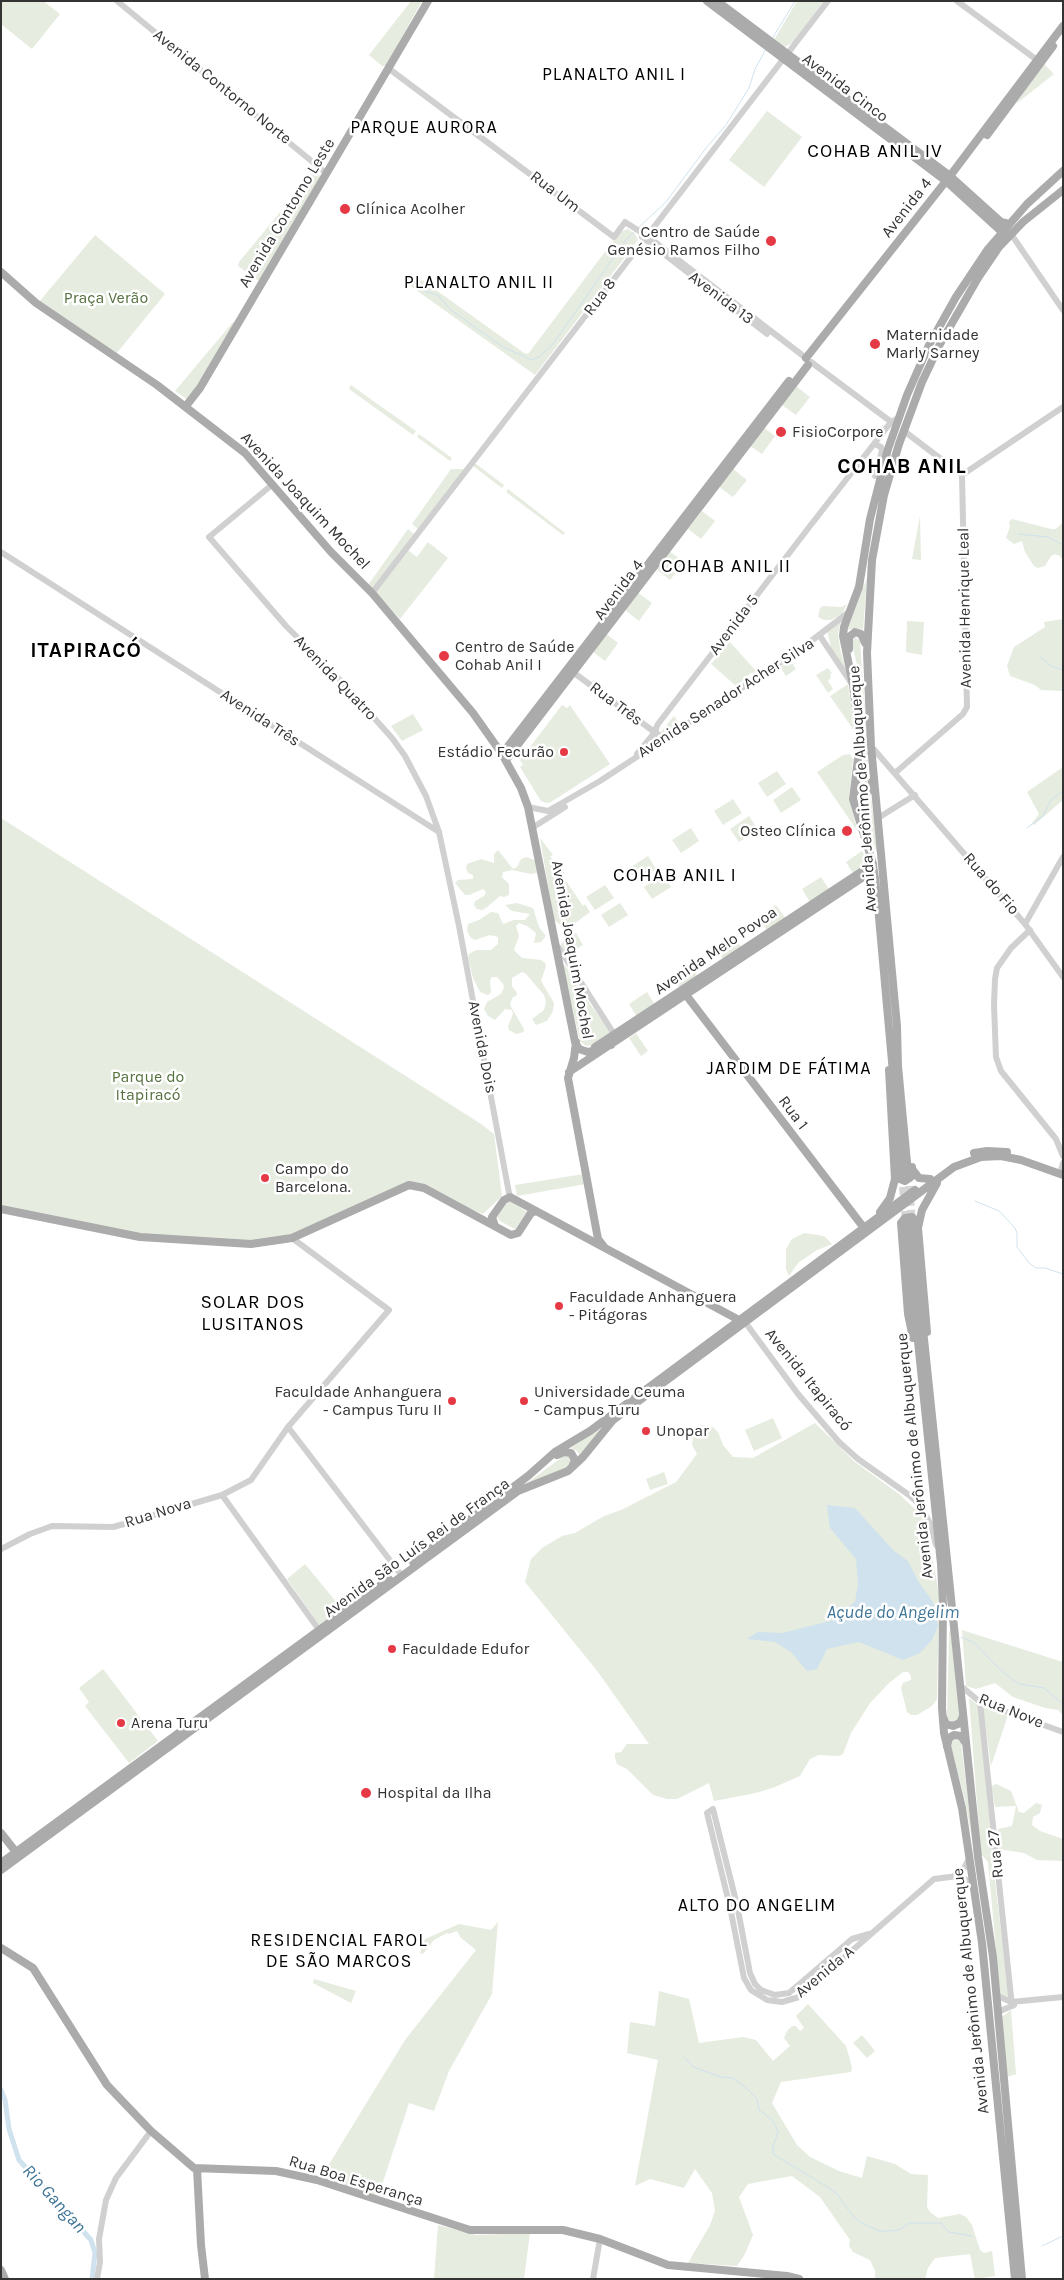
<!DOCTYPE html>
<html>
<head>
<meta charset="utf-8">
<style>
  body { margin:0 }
  #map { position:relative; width:1064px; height:2280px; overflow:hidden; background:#fff; font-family:Karla,sans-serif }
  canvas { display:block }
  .frame { position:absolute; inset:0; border:2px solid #333; pointer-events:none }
</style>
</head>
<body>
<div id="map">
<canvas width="1064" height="2280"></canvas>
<div class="frame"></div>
</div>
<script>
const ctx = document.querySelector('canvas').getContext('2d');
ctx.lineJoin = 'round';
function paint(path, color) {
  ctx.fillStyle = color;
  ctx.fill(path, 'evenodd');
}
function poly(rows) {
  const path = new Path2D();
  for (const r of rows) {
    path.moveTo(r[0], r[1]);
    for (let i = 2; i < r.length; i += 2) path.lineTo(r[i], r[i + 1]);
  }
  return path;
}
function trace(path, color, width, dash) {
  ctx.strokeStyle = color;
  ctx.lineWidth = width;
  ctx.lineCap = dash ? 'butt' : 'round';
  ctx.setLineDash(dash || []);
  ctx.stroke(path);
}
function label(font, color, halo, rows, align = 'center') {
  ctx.font = font + ' Karla,sans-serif';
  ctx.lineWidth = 5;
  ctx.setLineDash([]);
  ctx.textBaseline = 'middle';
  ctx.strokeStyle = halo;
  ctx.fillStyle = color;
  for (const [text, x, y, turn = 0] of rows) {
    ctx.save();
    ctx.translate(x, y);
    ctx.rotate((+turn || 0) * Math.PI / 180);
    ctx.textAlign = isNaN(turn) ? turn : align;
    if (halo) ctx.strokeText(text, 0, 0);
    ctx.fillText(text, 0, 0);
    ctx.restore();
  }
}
paint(poly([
  [1,1,43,1,60,14,32,49,1,24],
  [411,1,422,1,386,66,382,66,369,55],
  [797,1,824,1,793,42,785,47,774,40],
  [1043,63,1054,74,1016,104],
  [767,111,802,137,764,187,729,160],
  [314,171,320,176,320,179,259,281,238,266,239,262],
  [628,229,635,234,638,240,535,375,409,285,415,275,524,353,528,354,620,232],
  [95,235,165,294,116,354,39,302],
  [233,322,235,324,188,400,175,391],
  [351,385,379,405,416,431,413,435,349,389],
  [796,386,810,397,796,415,782,405],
  [763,427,775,436,762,454,749,445],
  [419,434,452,458,450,461,417,437],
  [475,463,504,485,502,488,473,466],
  [732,468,747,480,733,497,718,486],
  [451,469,465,469,418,529,412,524],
  [508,489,565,533,563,535,506,492],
  [702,511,715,521,701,539,688,529],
  [920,516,921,560,912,559],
  [1012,519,1051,529,1056,529,1063,522,1063,561,1060,556,1055,554,1051,556,1045,566,1038,568,1034,566,1025,552,1022,541,1014,544,1006,538,1010,527,1009,522],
  [408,529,414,534,372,589,368,585],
  [428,542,448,558,400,619,375,592,408,550,417,557],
  [669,551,684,562,670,580,655,568],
  [867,578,863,630,857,628,847,630],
  [637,592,652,603,639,621,624,609],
  [847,604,842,614,831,620,824,620,818,617,820,608,823,606,842,607],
  [1063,619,1063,691,1041,690,1035,685,1010,676,1007,666,1014,647,1045,627,1044,622],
  [841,621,838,633,840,649,847,673,831,648,827,630],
  [907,621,924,622,922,655,906,652],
  [605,633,618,643,605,661,592,651],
  [855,637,860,641,868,749,868,784,865,790,861,790,860,786,866,739,862,688,852,643],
  [729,641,757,672,751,673,736,686,711,664,726,647],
  [791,661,796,669,786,676,780,667],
  [828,668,832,673,830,674,831,677,828,681,833,689,828,693,816,675],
  [848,684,855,732,830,696],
  [562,705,567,708,570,705,610,764,551,802,547,803,541,801,520,767,523,765,520,760],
  [413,714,423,730,402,741,391,726],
  [674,716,680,724,663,735,660,733],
  [850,754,853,759,849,797,858,832,817,772,843,755],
  [1063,767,1063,800,1034,825,1032,823,1039,814,1027,792],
  [777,771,786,784,767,797,758,783],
  [792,787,801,800,781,813,773,800],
  [858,798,871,798,878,855,867,828],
  [733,799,742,813,723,825,714,811],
  [749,816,758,830,739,842,730,829],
  [1,818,481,1124,494,1134,502,1196,483,1214,413,1185,292,1238,251,1244,142,1235,1,1208],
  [691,828,699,841,681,853,672,840],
  [540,838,553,855,550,856,555,863,557,861,560,865,557,866,560,870,562,869,565,873,562,875,583,906,585,904,590,912,571,926,562,926,554,920],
  [498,850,513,869,517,867,521,859,526,857,535,860,539,869,537,873,531,874,512,870,503,872,502,877,509,884,509,895,504,897,500,896,486,908,482,910,477,909,474,905,475,901,484,896,486,892,483,889,469,895,465,895,455,883,458,880,473,879,473,875,468,873,466,868,467,864,481,859,494,863,494,854],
  [862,851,866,859,865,866,854,875,846,862],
  [648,856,656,869,637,882,628,869],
  [663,875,671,887,652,899,644,887],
  [821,877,829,889,810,902,802,889],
  [605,885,614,898,595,910,586,897],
  [517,903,533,908,539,927,546,936,541,942,534,943,536,933,527,926,519,923,516,926,519,936,514,950,522,958,541,960,545,963,546,966,541,981,554,1003,553,1011,547,1021,536,1025,532,1019,544,1010,546,1002,544,995,526,974,522,972,512,978,512,986,517,993,516,996,512,998,510,1005,524,1029,524,1032,516,1034,509,1030,508,1026,513,1014,512,1010,505,1009,495,1020,488,1016,484,1009,487,1002,501,994,504,987,503,984,497,977,492,977,490,980,491,992,488,995,480,992,473,978,468,958,469,954,476,950,491,950,498,944,498,937,490,935,475,940,471,938,467,931,468,924,479,920,491,912,498,913,503,924,514,920,525,920,530,914,512,911,505,905],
  [620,903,628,915,609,927,601,915],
  [776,905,786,919,767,931,758,917],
  [576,933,583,945,565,956,561,946,562,942],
  [733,935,742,948,724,960,715,947],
  [690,964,698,977,680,989,672,976],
  [563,965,565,965,587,1000,612,1034,596,1045,586,1046,580,1041],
  [647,992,655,1005,637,1017,629,1004],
  [636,1033,648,1051,641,1056,629,1038],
  [584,1174,586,1184,517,1196,515,1185],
  [508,1202,512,1202,527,1212,515,1229,500,1221,497,1217],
  [804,1233,824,1236,832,1244,817,1250,798,1263,789,1276,786,1269,786,1249,792,1239],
  [773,1418,782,1438,754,1451,745,1430],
  [815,1423,855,1462,899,1494,922,1516,927,1527,939,1594,937,1699,932,1706,917,1715,911,1715,907,1712,901,1688,903,1683,911,1680,911,1676,908,1672,903,1672,889,1683,870,1703,851,1733,843,1754,839,1756,819,1755,810,1759,800,1776,775,1787,756,1793,714,1801,709,1783,677,1799,667,1799,653,1795,627,1769,617,1764,615,1758,615,1753,621,1752,627,1744,649,1744,598,1672,525,1582,531,1559,542,1548,562,1536,575,1533,604,1516,621,1510,676,1482,697,1454,692,1445,694,1431,702,1425,713,1427,718,1432,723,1445,733,1457,753,1458],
  [605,1425,581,1457,577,1451,571,1448],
  [565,1455,572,1458,569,1466,549,1476,527,1483],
  [664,1472,668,1484,650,1490,646,1479],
  [305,1564,342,1609,320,1626,287,1579],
  [952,1627,960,1714,956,1722,951,1722,947,1718,949,1632],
  [962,1630,1063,1662,1063,1715,1058,1710,1045,1708,1013,1697,995,1683,976,1689,966,1686],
  [103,1669,158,1741,129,1763,85,1706,89,1702,79,1688],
  [969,1698,979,1706,995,1881,1009,1998,1000,1994,988,1862,981,1854],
  [985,1706,1008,1715,991,1766,983,1708],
  [953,1740,958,1740,961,1742,974,1851,965,1800,951,1746],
  [996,1784,1011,1791,1019,1812,1024,1813,1036,1803,1042,1805,1040,1813,1033,1817,1032,1825,1040,1831,1063,1839,1063,1861,1037,1860,1024,1853,998,1849,998,1829,1012,1826,1016,1806,995,1807,992,1789,992,1786],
  [498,1922,492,1994,449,2071,434,2111,409,2103,378,2197,320,2179,405,2040,476,1950,461,1938,457,1931,449,1934,447,1933,434,1940,423,1954,420,1953,425,1939,459,1924,491,1930],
  [314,1979,356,1991,351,2003,313,1983],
  [659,1991,689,1999,699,2043,743,2037,756,2040,773,2061,790,2046,784,2038,787,2031,792,2026,796,2026,800,2031,804,2028,796,2016,808,2004,846,2046,852,2067,851,2072,781,2082,772,2103,797,2145,810,2157,839,2171,862,2178,867,2156,895,2164,911,2174,928,2175,927,2207,930,2212,938,2218,960,2214,966,2217,972,2225,980,2250,984,2253,992,2251,995,2276,975,2279,970,2254,935,2258,928,2268,925,2279,875,2279,875,2271,870,2260,853,2252,849,2246,850,2240,820,2197,792,2176,748,2184,739,2197,753,2235,745,2254,737,2266,688,2263,710,2225,715,2211,712,2193,695,2169,684,2188,650,2179,635,2186,658,2060,627,2053,630,2022,655,2026],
  [1011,2010,1016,2074,1007,2077,1002,2017],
  [862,2035,875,2051,867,2058,853,2043],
  [438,2225,476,2235,530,2233,524,2279,434,2279]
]), '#e6ecdf');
paint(poly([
  [827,1505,855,1508,894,1551,908,1561,918,1581,933,1602,938,1626,932,1640,920,1653,903,1660,859,1642,827,1649,817,1669,807,1671,791,1652,775,1642,747,1639,758,1632,782,1633,830,1621,855,1602,858,1584,856,1559,830,1528],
  [359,2176,376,2181,374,2190,358,2184]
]), '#cfe2ee');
trace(poly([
  [772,39,795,1],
  [638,228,666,202,706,148,726,125,749,88,755,69,766,49],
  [413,281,425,291,439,296,451,310,503,347,532,360,539,357,553,344,625,241,635,231],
  [1018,534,1048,537,1063,545],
  [1040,657,1051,666,1063,670],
  [1027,828,1043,816,1051,800,1063,791],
  [975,1201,999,1211,1015,1228,1017,1233,1017,1247,1029,1263,1036,1268,1045,1268,1063,1274],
  [961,1637,975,1643,994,1664,1014,1681,1020,1684,1044,1688,1063,1704],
  [684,2057,693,2067,721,2077,733,2078,746,2088,757,2099,759,2110,772,2120,776,2127,778,2132,773,2147,773,2154,829,2188,836,2193,853,2216,862,2223,879,2231,889,2231,899,2230,909,2223,941,2223,949,2232,972,2236],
  [1042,2246,1063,2236]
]), '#cfe2ee', 1);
trace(poly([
  [1,2090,5,2100,9,2129,19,2160,91,2240,95,2253,92,2279]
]), '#cfe2ee', 5);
trace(poly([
  [908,1174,912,1222],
  [902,1175,906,1223]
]), '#d6d6d6', 8, [8, 4]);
trace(poly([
  [117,1,326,173],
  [957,1,1037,60,1042,60],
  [388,68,614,237,625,222,647,236,806,358],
  [1011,234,1063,310],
  [642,237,767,334],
  [811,362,894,424],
  [904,431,962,475],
  [962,475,1063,407],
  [875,476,882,451,881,447,875,444],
  [273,484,209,537,286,626,340,680,392,738,405,756,426,796,439,832,459,926,509,1193,512,1199],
  [1,552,439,832],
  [372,593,828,1],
  [820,636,852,684],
  [570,670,664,739],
  [654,733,658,724,810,526,891,422,900,417],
  [871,746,1025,924,1063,977],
  [637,754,656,731],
  [895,773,963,714,967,707,962,475],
  [528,807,548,811,600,781,798,651,849,612],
  [878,818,915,795],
  [532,828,565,807],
  [1025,924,1063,857],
  [1030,930,1011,948,997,968,995,979,994,1005,996,1057,1001,1071,1056,1139,1063,1156],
  [559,948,616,1037],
  [1061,1170,1063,1163],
  [745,1322,798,1394,839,1442,858,1459,909,1495,920,1505,931,1525,936,1545],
  [288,1427,399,1572],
  [222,1495,322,1634],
  [1,1549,30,1534,52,1526,113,1527,124,1524,222,1495,251,1480,288,1427,389,1310,292,1238],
  [961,1686,980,1702,1063,1732],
  [980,1702,1012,2006],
  [955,1875,963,1870,969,1859],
  [869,1934,852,1939,789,1993,775,1995,761,1990,755,1984,750,1973,737,1905,713,1809,707,1813,730,1907,744,1978,751,1990,767,2000,782,2002,799,1997,934,1879,958,1876,965,1879,974,1887],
  [996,1995,1011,2002,1063,1997],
  [998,2012,1014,2005],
  [97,2279,100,2262,99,2239,106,2200,116,2178,151,2131],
  [593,2279,600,2239]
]), '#d0d0d0', 6);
trace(poly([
  [707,1,946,181,1002,232,1007,234],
  [717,1,950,176,1001,222,1009,224],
  [987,135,1053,46],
  [1,272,36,303,157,385,245,453,331,552,372,593,473,713,502,754,521,788,528,807,575,1042,579,1049,588,1052,611,1045],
  [806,358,950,176,1063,26],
  [186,406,200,388,428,1],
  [849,649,849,637,855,632,861,634,865,643],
  [502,754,789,381],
  [506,760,808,365],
  [856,783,858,791,865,794,870,790,872,782],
  [683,991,864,1228],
  [576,1042,574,1058,568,1078,598,1239,605,1248],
  [595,1047,873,864],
  [569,1072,865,876,870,875,875,878],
  [974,1153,987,1151,1007,1152],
  [912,1169,919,1178,930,1179],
  [895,1171,898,1178,905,1181,912,1176,912,1167],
  [902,1173,877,895,873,864,853,799,860,742,853,685,843,636,844,627,859,587,870,519,888,449,907,395,929,345,956,297,988,249,1027,204,1063,171],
  [908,1173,898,1066,897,1026,871,746,867,653,872,560,884,495,899,444,922,382,940,344,978,278,999,247,1023,222,1063,190],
  [1,1209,140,1237,251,1244,292,1238,409,1185,424,1188,511,1235,518,1233,531,1213,536,1211],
  [880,1212,890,1198,895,1179,889,1070],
  [912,1224,978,1857,993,1957,1022,2279],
  [906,1225,941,1564,943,1604,942,1708,944,1733,962,1808,982,1943,1015,2279],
  [495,1226,492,1217,504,1200,510,1197,739,1320],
  [927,1332,918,1228,922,1210,937,1183],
  [913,1338,908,1314,901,1223,905,1218,912,1217,916,1221,918,1227],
  [557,1455,564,1452,571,1453,575,1460,572,1467],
  [413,1562,528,1476,555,1452,590,1431,915,1190],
  [943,1717,946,1724,953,1726,960,1723,963,1716],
  [947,1746,949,1738,954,1735,961,1736,965,1742],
  [1,1833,16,1852],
  [1,1863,389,1579],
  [1,1870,518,1491,568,1471,583,1457,613,1420,954,1167,981,1157,1001,1156,1021,1160,1063,1175],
  [1,1948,33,1968,107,2085,151,2131,194,2168,276,2171,317,2180,470,2230,563,2230,600,2239,668,2265,787,2276,799,2279],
  [197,2169,201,2245,205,2279],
  [1,2270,5,2279]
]), '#ababab', 8);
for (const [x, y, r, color] of [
  [345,209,6,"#e63946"],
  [771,241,6,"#e63946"],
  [875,344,6,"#e63946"],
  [781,432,6,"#e63946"],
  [444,656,6,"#e63946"],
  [564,752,5,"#e63946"],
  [847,831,6,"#e63946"],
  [265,1178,5,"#e63946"],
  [559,1306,5,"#e63946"],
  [452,1401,5,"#e63946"],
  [524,1401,5,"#e63946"],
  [646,1431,5,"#e63946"],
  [392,1649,5,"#e63946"],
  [121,1723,5,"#e63946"],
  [366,1793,6,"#e63946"]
]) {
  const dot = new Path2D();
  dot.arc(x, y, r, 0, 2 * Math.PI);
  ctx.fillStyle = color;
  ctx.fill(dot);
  trace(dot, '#fff', 2);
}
label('16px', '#333', '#fff', [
  ["Avenida Contorno Norte",222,87,39],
  ["Avenida Cinco",845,88,37],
  ["Rua Um",555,192,37],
  ["Avenida 4",907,208,-52],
  ["Avenida Contorno Leste",287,213,-59],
  ["Rua 8",600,297,-53],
  ["Avenida 13",721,298,37],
  ["Avenida Joaquim Mochel",305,501,47],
  ["Avenida 4",619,590,-53],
  ["Avenida Henrique Leal",965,608,-91],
  ["Avenida 5",734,625,-53],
  ["Avenida Quatro",335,678,46],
  ["Avenida Senador Acher Silva",726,698,-33],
  ["Rua Três",616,704,37],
  ["Avenida Três",260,718,33],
  ["Avenida Jerônimo de Albuquerque",863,789,-94],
  ["Rua do Fio",991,884,49],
  ["Avenida Joaquim Mochel",572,950,80],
  ["Avenida Melo Povoa",716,951,-34],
  ["Avenida Dois",482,1047,79],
  ["Rua 1",793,1113,53],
  ["Avenida Itapiracó",808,1380,51],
  ["Avenida Jerônimo de Albuquerque",915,1456,-96],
  ["Rua Nova",158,1513,-17],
  ["Avenida São Luís Rei de França",417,1548,-36],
  ["Rua Nove",1011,1711,22],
  ["Rua 27",996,1854,-96],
  ["Avenida A",825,1972,-40],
  ["Avenida Jerônimo de Albuquerque",971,1991,-96],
  ["Rua Boa Esperança",356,2181,17]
]);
label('16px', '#333', '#fff', [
  ["Clínica Acolher",356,209],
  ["Centro de Saúde",760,232,"right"],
  ["Genésio Ramos Filho",760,250,"right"],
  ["Maternidade",886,335],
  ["Marly Sarney",886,353],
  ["FisioCorpore",792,432],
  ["Centro de Saúde",455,647],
  ["Cohab Anil I",455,665],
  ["Estádio Fecurão",554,752,"right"],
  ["Osteo Clínica",836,831,"right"],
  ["Campo do",275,1169],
  ["Barcelona.",275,1187],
  ["Faculdade Anhanguera",569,1297],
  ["- Pitágoras",569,1315],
  ["Faculdade Anhanguera",442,1392,"right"],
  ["- Campus Turu II",442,1410,"right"],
  ["Universidade Ceuma",534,1392],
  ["- Campus Turu",534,1410],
  ["Unopar",656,1431],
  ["Faculdade Edufor",402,1649],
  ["Arena Turu",131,1723],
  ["Hospital da Ilha",377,1793]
], 'left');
label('16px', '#56703f', '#fff', [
  ["Praça Verão",106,298],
  ["Parque do",148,1077],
  ["Itapiracó",148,1095]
]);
ctx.letterSpacing = '1px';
label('18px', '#000', '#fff', [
  ["PLANALTO ANIL I",614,75],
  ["PARQUE AURORA",424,128],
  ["PLANALTO ANIL II",479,283],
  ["JARDIM DE FÁTIMA",789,1069],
  ["ALTO DO ANGELIM",757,1906],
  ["RESIDENCIAL FAROL",339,1941],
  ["DE SÃO MARCOS",339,1962]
]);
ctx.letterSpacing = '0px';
label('italic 18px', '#3f7597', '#fff', [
  ["Açude do Angelim",893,1613],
  ["Rio Gangan",54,2199,48]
]);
ctx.letterSpacing = '1px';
label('19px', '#000', '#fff', [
  ["COHAB ANIL IV",875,152],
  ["COHAB ANIL II",726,567],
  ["COHAB ANIL I",675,876],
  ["SOLAR DOS",253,1303],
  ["LUSITANOS",253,1325]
]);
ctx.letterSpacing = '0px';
ctx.letterSpacing = '1px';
label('bold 21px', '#000', '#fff', [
  ["COHAB ANIL",902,467],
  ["ITAPIRACÓ",86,651]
]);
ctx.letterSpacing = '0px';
</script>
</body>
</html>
